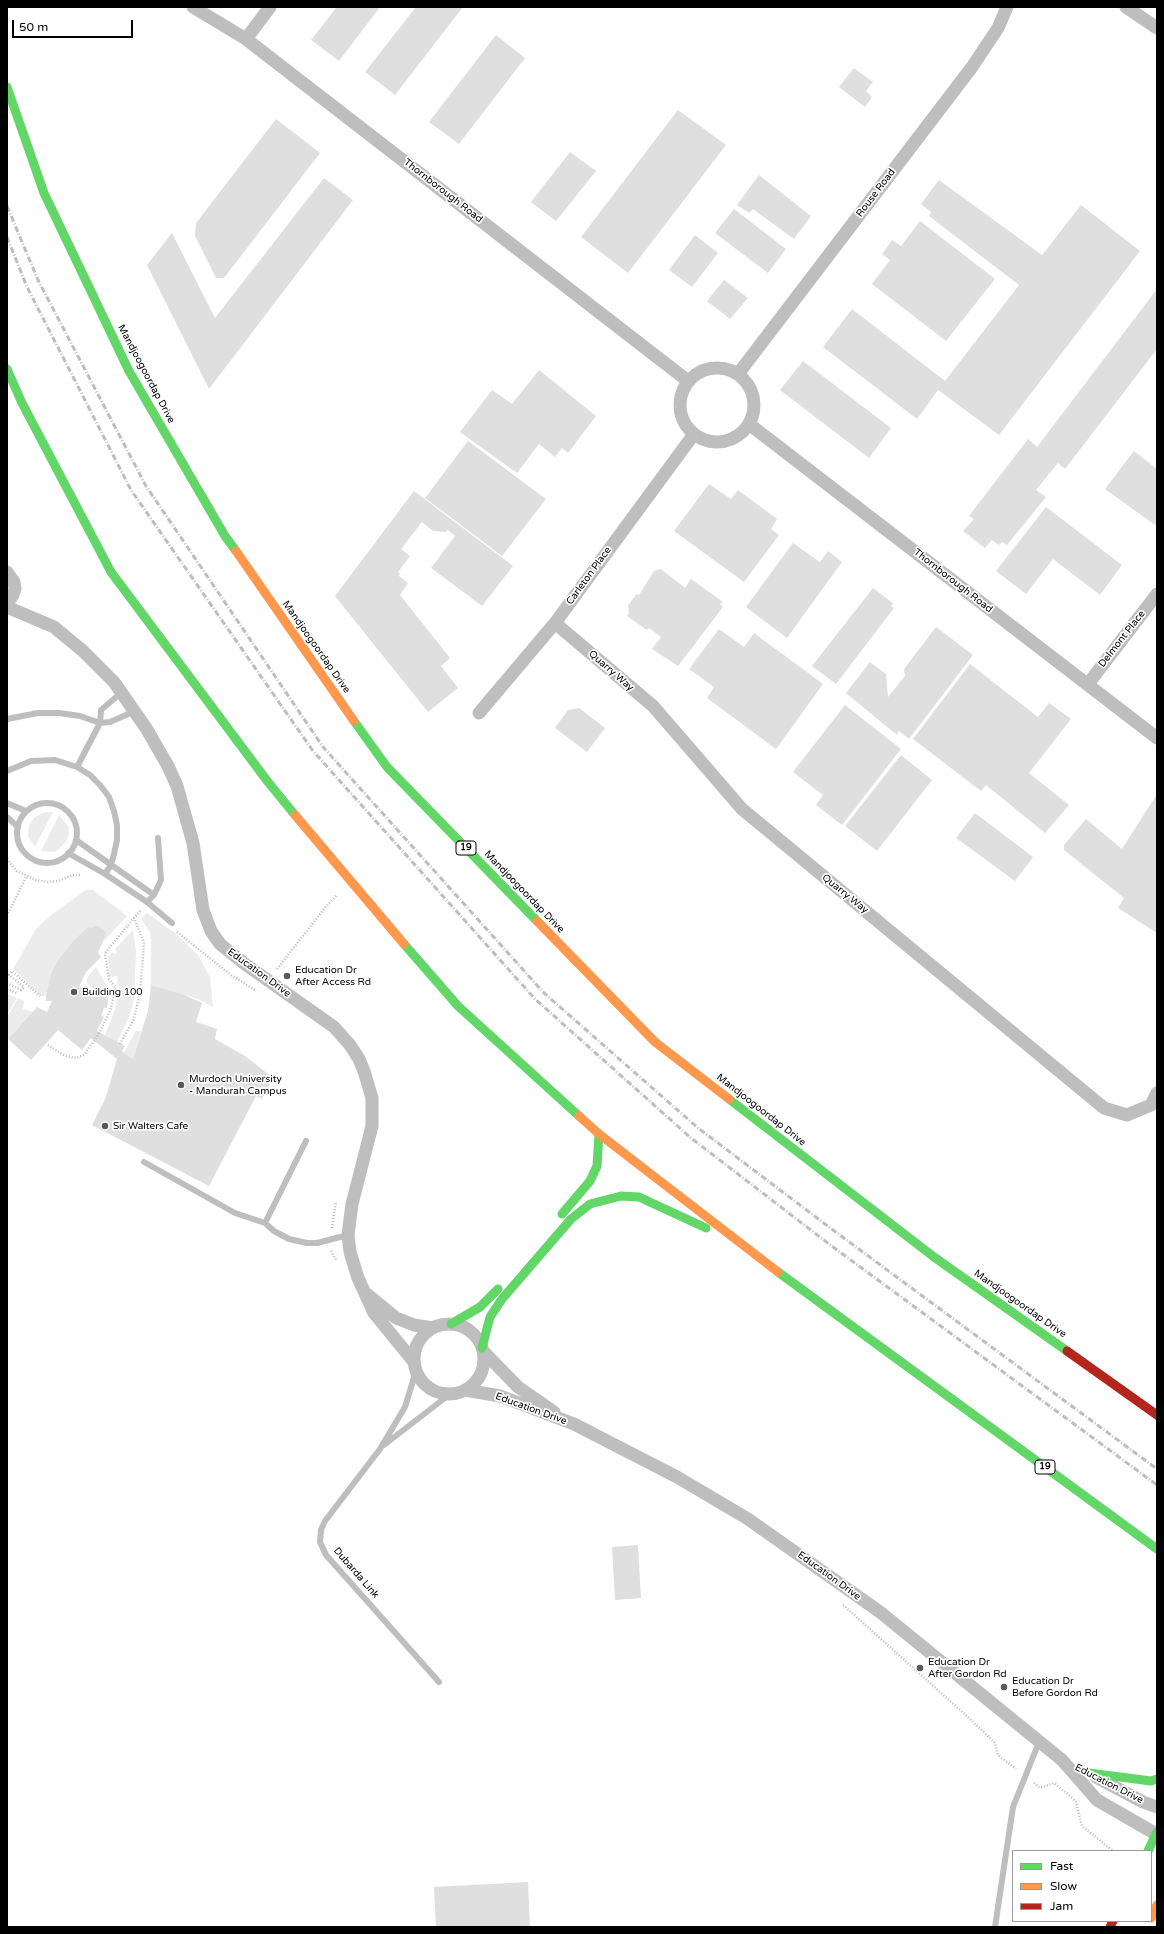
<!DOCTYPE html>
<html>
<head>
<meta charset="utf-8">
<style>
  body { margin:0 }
  #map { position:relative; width:1164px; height:1934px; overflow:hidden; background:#fff; font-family:"Varela Round",sans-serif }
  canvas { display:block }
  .frame { position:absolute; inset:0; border:8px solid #000; pointer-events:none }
  .legend { position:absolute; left:1012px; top:1850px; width:140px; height:72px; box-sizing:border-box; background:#fff; border:1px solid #999; margin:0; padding:5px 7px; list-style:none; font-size:12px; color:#000 }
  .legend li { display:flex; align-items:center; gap:8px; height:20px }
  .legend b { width:20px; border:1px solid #999 }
  .scale { position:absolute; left:12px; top:20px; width:121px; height:18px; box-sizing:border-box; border:2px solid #000; border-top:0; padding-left:5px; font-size:12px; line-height:14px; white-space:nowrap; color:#000; -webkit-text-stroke:3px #fff; paint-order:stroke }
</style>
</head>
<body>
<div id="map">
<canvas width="1164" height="1934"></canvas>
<div class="frame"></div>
<ul class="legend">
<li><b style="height:5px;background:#63d668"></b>Fast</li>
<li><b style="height:5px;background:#ff974d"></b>Slow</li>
<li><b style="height:5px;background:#b3261e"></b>Jam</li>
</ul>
<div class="scale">50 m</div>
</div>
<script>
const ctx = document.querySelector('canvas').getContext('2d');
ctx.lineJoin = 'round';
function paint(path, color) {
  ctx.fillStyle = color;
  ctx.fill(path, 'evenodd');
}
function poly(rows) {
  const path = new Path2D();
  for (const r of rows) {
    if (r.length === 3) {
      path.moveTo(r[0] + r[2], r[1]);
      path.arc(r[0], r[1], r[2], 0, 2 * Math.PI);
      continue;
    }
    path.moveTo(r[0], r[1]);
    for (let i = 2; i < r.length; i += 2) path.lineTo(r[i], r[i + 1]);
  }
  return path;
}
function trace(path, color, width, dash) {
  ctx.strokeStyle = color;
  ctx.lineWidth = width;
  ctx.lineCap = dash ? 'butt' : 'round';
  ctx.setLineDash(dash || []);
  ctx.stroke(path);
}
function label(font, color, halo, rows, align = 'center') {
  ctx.font = font + ' "Varela Round",sans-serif';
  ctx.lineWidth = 3.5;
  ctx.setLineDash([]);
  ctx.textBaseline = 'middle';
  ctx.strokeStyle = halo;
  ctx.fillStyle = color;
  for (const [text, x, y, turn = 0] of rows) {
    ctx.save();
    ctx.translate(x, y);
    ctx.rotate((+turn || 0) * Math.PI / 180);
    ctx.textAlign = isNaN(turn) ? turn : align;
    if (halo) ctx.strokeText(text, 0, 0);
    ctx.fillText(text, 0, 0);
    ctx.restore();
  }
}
paint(poly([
  [46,812,53,812,35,847,28,836,29,825,35,817],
  [59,815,68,826,69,834,66,842,55,852,41,851],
  [86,890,93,890,127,916,105,940,103,938,106,935,104,929,96,925,91,928,89,926,73,941,58,960,51,973,46,996,41,996,13,969,36,929,51,915],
  [147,913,175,933,198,955,210,977,213,1007,198,999,151,985,151,940,150,932,141,919],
  [133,930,136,952,134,999,129,1017,117,1042,105,1035,115,1009,118,993,117,976,110,977,108,957,112,953,117,954,115,949],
  [96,967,107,986,94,990,86,982,89,975],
  [7,994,17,998,7,1015],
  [18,998,24,1001,23,1009,32,1012,8,1039,7,1017],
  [136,1031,141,1031,133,1059,124,1052]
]), '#ececec');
paint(poly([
  [333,7,380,7,339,61,311,40,336,8],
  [416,7,463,7,395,95,365,72],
  [496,35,525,58,459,144,429,122],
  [854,68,873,82,866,91,872,97,865,107,839,87],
  [678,110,726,145,628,273,581,237],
  [276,119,320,153,224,278,216,278,195,236,196,223],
  [570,152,596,171,556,221,531,202],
  [759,175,811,216,794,239,753,209,749,213,737,205],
  [324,178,353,200,209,389,147,265,172,233,215,318],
  [939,180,1042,255,1036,263,1081,205,1140,251,999,435,938,390,917,419,823,347,852,309,945,381,1019,285,929,216,931,212,921,204],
  [734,209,786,249,768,273,715,233],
  [920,221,995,279,946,341,872,284,890,260,882,254,892,240,901,246],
  [695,235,718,253,692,287,669,270],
  [724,280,748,298,730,319,707,301],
  [1157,289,1157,349,1065,469,1058,463,1036,490,1046,497,1007,545,1002,542,999,545,992,540,985,548,963,531,974,519,969,516,1028,439,1037,447],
  [803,361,891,428,869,458,780,390],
  [539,370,596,416,568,453,562,448,555,457,539,444,517,473,460,432,492,390,512,404],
  [468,441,546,499,502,556,425,498],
  [1134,451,1157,469,1157,522,1155,525,1105,489],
  [709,484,731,499,738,490,777,519,771,529,779,535,744,582,674,531],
  [414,491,513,566,482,606,431,568,455,536,448,530,446,532,433,531,422,522,401,549,410,556,398,572,400,574,399,576,408,583,400,595,450,658,441,666,458,688,428,712,335,596],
  [1046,507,1122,565,1100,595,1053,559,1026,594,996,571],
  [793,543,820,562,828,551,842,562,787,638,746,607],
  [661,569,685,588,691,579,723,602,720,604,723,607,678,666,652,649,661,637,649,628,647,630,627,616,629,613,628,605,637,594,639,595,654,571],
  [873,588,893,603,891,606,894,608,836,684,812,666],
  [936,627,973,655,909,739,899,731,897,735,846,693,870,662,886,674,888,697,905,676,904,669],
  [719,629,744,647,754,633,823,684,776,749,707,698,714,687,689,669],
  [970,664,1038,717,1049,703,1071,719,1029,773,1069,805,1045,833,986,785,981,791,913,739],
  [845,705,901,749,842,825,816,805,823,795,793,772],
  [579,708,605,728,587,752,555,728,568,710],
  [901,755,932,780,877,851,845,826],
  [1157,794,1157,933,1118,908,1124,898,1064,850,1064,845,1086,819,1122,849],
  [975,813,1033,857,1015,881,956,838],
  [96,925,104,929,106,935,98,952,101,957,86,972,79,987,109,993,107,1008,104,1008,101,1016,104,1017,97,1031,125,1046,122,1051,133,1059,148,1011,151,985,182,994,202,1003,196,1022,217,1029,215,1039,245,1056,273,1078,262,1099,256,1096,209,1186,92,1125,106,1097,117,1059,91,1038,82,1050,58,1030,31,1060,8,1039,37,1007,47,1012,52,1001,46,1001,46,996,51,973,58,960,73,941,89,926,91,928],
  [638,1545,641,1598,615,1600,612,1547],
  [528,1882,530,1927,436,1927,434,1887]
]), '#dfdfdf');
trace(poly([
  [7,859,17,871,36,880,48,882,58,881,73,875,82,875],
  [7,916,26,877],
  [177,932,231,975,255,990],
  [277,969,324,909,337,895],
  [7,983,21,990,24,987,9,975,12,971,40,996],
  [7,989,17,993],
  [120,1044,133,1021,140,995,144,942,134,918,141,910],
  [48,1045,65,1056,77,1058,84,1055,97,1037,110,1011,116,988,109,979,105,953,134,918],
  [332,1228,336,1201],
  [331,1251,336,1260],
  [843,1605,968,1717,995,1743,998,1755,1016,1769],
  [1034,1783,1040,1788,1054,1783,1068,1794,1076,1802,1082,1826,1113,1851],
  [1125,1851,1126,1848]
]), '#b9b9b9', 2.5, [1, 2]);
trace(poly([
  [7,719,38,713,59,713,80,716,100,723,110,722,135,711],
  [77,767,100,723,101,710,122,692],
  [7,771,31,761,55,760,77,767,90,775,100,785,109,797,114,811,117,825,117,840,114,854,111,865,105,874],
  [7,803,26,811],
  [47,833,30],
  [7,817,18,827],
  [76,840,154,895],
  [68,853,105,874,147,902,172,923],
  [147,902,154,895,161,880,158,838],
  [144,1162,235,1213,265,1223,274,1231,289,1239,307,1243,317,1243,348,1235],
  [265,1223,306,1141],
  [416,1371,405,1407,380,1449,325,1521,321,1530,320,1542,326,1555,439,1682],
  [384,1445,450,1394],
  [995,1927,1013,1807,1039,1742]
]), '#bebebe', 6);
trace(poly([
  [193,7,246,39,688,381],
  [1126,7,1157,28],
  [246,39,270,7],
  [717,405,37],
  [738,374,972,67,998,28,1007,7],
  [749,424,1157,738],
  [7,572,14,582,15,589,13,595,7,604],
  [7,607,54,627,83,651,114,682,146,728,168,766,177,786,193,843,203,910,211,931,220,944,245,964,334,1027,350,1045,359,1059,364,1071,372,1098,372,1126,352,1204,348,1235,350,1252,358,1278,374,1313,414,1362],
  [555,623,653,706,742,809,1104,1108,1127,1115,1151,1105,1157,1093],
  [1088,684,1157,594],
  [479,713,555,623,694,434],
  [368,1295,396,1318,414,1325,433,1328],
  [449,1359,35],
  [483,1351,518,1387,554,1412],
  [465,1390,500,1396,574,1424,677,1477,748,1519,880,1612,1062,1760,1097,1800,1156,1834],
  [1096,1777,1143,1802,1157,1807]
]), '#bebebe', 13);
trace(poly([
  [7,87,44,193,129,371,225,536,236,551],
  [7,369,22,403,111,572,268,782,295,815],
  [354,721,387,767,537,921],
  [404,944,458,1006,579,1116],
  [729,1099,934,1257,1067,1351],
  [562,1214,590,1181,597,1166,599,1134],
  [778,1272,1157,1549],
  [451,1324,480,1307,498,1289],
  [482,1348,490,1317,502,1299,571,1219,590,1204,621,1196,639,1197,706,1228],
  [1089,1773,1151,1781,1157,1779],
  [1148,1851,1157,1832]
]), '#63d668', 9);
trace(poly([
  [236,551,354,721],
  [295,815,404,944],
  [537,921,655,1042,729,1099],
  [579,1116,599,1134,778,1272],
  [1151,1918,1157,1905]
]), '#ff974d', 9);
trace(poly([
  [1067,1351,1157,1415],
  [1110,1927,1113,1921]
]), '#b3261e', 9);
trace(poly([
  [7,206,38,280,146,486,323,747,544,993,698,1128,837,1233,1157,1469],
  [7,237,27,287,131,490,313,751,535,999,691,1138,829,1244,1157,1485]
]), '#bebebe', 3, [6, 2, 1, 2]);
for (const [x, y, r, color] of [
  [287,976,4,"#595959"],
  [74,992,4,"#595959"],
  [181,1085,4,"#595959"],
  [105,1126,4,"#595959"],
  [920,1668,4,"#595959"],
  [1004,1687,4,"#595959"]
]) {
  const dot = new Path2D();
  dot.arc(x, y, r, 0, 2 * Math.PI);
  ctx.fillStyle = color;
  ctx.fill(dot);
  trace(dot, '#fff', 1.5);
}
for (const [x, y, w] of [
  [466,848,20],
  [1045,1467,20]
]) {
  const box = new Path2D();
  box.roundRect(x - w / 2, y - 7, w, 14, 3);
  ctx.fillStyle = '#fff';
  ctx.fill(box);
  trace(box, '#000', 1);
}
label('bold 9px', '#000', null, [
  ["19",466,848],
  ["19",1045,1467]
]);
label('10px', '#000', '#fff', [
  ["Thornborough Road",443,191,38],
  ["Rouse Road",876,193,-53],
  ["Mandjoogoordap Drive",146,374,62],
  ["Carleton Place",589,576,-54],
  ["Thornborough Road",953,581,38],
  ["Delmont Place",1122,639,-52],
  ["Mandjoogoordap Drive",316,647,55],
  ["Quarry Way",611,671,41],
  ["Mandjoogoordap Drive",524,892,46],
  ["Quarry Way",845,894,39],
  ["Education Drive",259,973,36],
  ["Mandjoogoordap Drive",761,1110,38],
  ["Mandjoogoordap Drive",1020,1304,35],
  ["Education Drive",531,1409,20],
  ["Dubarda Link",356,1573,49],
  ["Education Drive",829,1576,36],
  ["Education Drive",1109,1784,27]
]);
label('10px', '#000', '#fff', [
  ["Education Dr",295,970],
  ["After Access Rd",295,982],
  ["Building 100",82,992],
  ["Murdoch University",189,1079],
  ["- Mandurah Campus",189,1091],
  ["Sir Walters Cafe",113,1126],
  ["Education Dr",928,1662],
  ["After Gordon Rd",928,1674],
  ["Education Dr",1012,1681],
  ["Before Gordon Rd",1012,1693]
], 'left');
</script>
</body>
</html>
